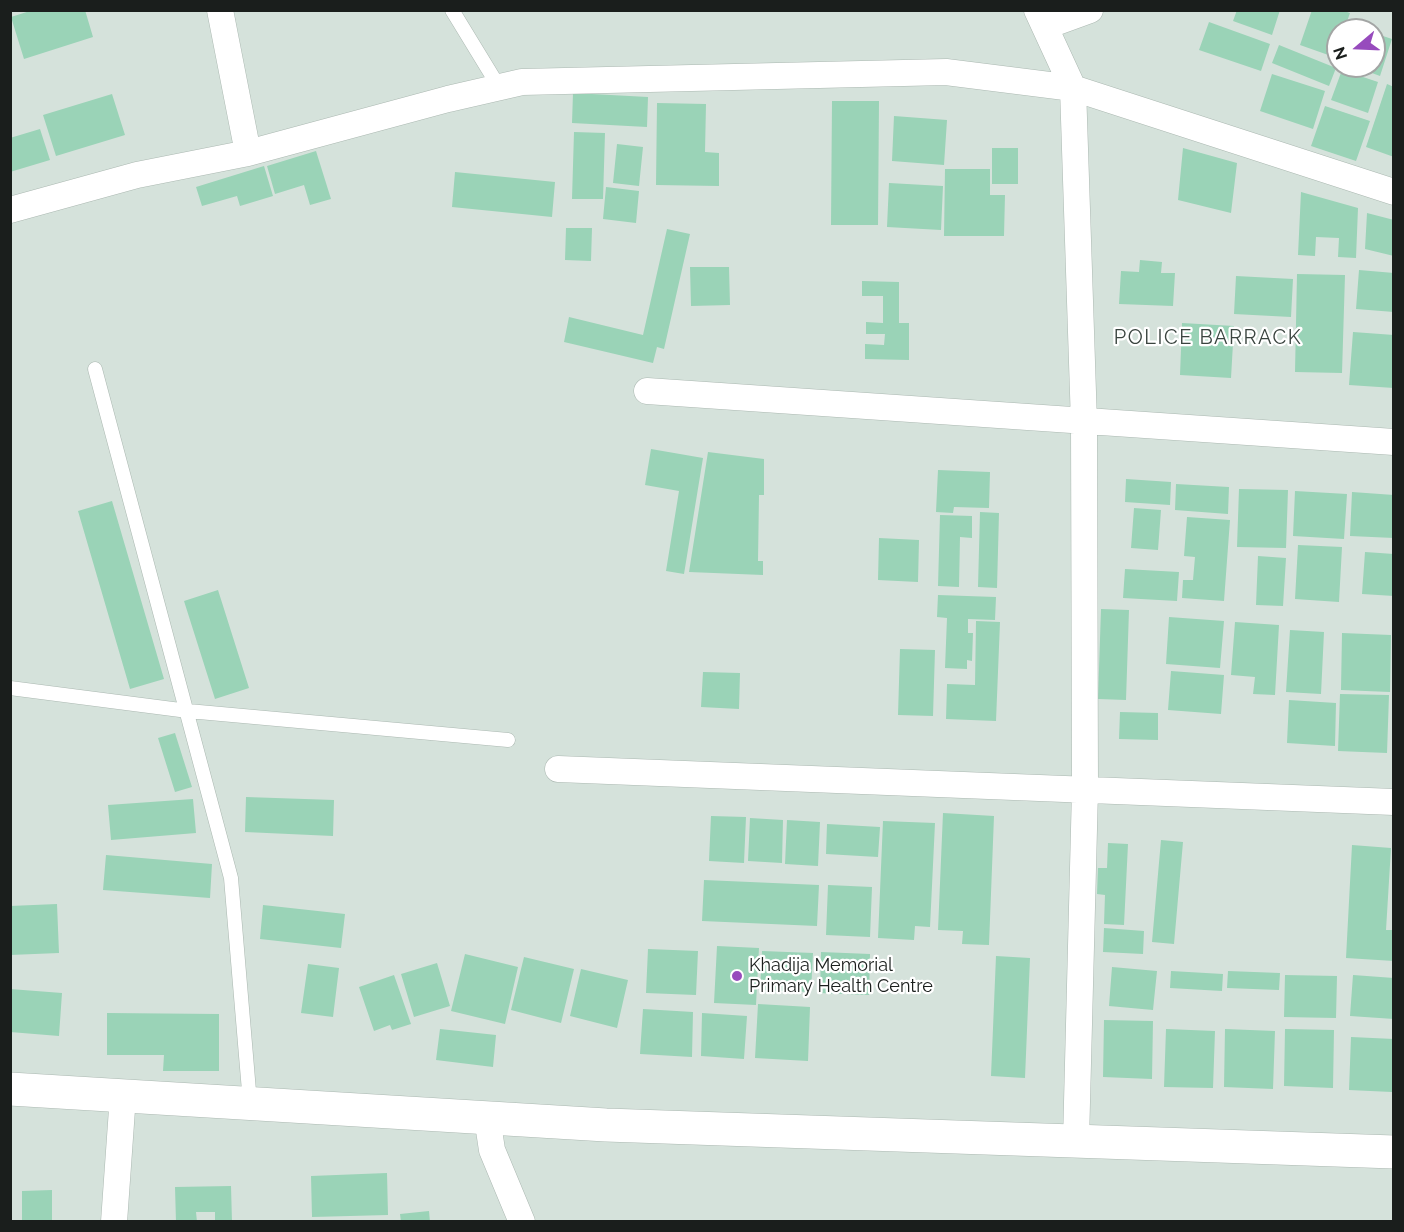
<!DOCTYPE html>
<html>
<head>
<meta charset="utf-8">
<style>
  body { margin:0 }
  #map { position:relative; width:1404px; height:1232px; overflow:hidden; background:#d5e2db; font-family:Raleway,sans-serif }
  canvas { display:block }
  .frame { position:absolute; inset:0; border:12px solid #1a1e1c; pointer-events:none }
  .north { position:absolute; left:1326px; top:18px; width:60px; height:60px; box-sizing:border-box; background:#fff; border:2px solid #a3a5a4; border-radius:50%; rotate:251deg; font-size:16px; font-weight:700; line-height:24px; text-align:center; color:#1a1e1c }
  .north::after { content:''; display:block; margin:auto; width:21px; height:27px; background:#974bbd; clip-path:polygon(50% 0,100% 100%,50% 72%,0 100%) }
</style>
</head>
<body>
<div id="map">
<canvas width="1404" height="1232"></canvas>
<div class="frame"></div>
<div class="north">N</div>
</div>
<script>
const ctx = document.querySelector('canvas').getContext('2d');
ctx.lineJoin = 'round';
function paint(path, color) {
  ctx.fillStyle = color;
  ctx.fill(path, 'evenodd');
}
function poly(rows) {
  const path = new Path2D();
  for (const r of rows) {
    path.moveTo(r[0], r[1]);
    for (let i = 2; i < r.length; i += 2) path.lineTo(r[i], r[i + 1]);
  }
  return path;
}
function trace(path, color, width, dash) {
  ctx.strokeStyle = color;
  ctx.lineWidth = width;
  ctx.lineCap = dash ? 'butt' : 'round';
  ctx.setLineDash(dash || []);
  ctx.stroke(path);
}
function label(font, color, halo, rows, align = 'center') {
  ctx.font = font + ' Raleway,sans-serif';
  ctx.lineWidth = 4.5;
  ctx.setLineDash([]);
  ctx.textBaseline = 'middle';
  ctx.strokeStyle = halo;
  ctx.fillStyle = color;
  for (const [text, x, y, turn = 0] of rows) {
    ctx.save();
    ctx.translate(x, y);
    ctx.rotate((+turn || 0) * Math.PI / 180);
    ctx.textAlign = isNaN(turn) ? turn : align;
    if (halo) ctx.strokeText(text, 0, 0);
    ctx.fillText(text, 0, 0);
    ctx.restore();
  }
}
paint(poly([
  [33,10,85,10,93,37,24,59,11,17],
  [1237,10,1280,10,1272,35,1233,21],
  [1312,10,1341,10,1350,13,1344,30,1338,30,1338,47,1334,57,1300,45],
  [1209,22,1270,44,1261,71,1199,50],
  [1374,33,1392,39,1380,76,1353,66,1374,66],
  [1279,45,1336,68,1329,86,1272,63],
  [1342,70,1378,82,1368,113,1331,100],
  [1272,74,1325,91,1313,129,1260,111],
  [1387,84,1394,87,1394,157,1366,147],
  [573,93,648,97,647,127,572,123],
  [112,94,125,135,56,156,43,115],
  [832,101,879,101,878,225,831,225],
  [657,103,706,104,705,152,719,153,719,186,656,185],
  [1325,106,1370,121,1356,161,1311,146],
  [894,116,947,120,944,165,892,161],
  [40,129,50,160,10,172,10,138],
  [574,132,605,133,603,199,572,199],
  [617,144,643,147,639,186,613,183],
  [992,148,1018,148,1018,184,992,184],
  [1183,148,1237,163,1231,213,1178,200],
  [316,151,331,199,310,205,304,185,275,194,267,166],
  [264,166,273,196,240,206,237,196,202,206,196,187],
  [945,169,990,169,990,195,1005,195,1004,236,944,236],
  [455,172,555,182,552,217,452,207],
  [889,183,943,186,941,230,887,227],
  [606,187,639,191,636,223,603,219],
  [1301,192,1358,208,1356,258,1338,257,1339,238,1316,237,1315,256,1298,255],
  [1367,213,1394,220,1394,256,1365,249],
  [566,228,592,228,591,261,565,260],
  [667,229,690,234,664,349,657,347,653,363,564,342,569,317,643,335],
  [1140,260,1162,262,1161,273,1175,273,1173,306,1119,304,1121,271,1139,272],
  [690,267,729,267,730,305,691,306],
  [1359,270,1394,273,1394,312,1356,309],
  [1297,274,1345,275,1342,373,1295,372],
  [1236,276,1293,279,1291,317,1234,314],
  [862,281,899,282,899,323,909,323,909,360,865,359,865,344,884,345,885,334,866,334,866,322,883,323,883,296,862,296],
  [1182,323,1234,326,1231,378,1180,375],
  [1353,332,1394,335,1394,388,1349,385],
  [651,449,703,458,684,574,666,571,679,491,645,485],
  [708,452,764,459,764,495,759,495,758,561,763,561,763,575,689,572],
  [938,470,990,472,989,508,954,507,953,513,936,512],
  [1126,479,1171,482,1170,505,1125,502],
  [1176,484,1229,487,1228,514,1175,510],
  [1239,489,1288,490,1286,548,1237,547],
  [1295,491,1347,494,1344,539,1293,536],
  [1352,492,1394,495,1394,538,1350,536],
  [112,501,164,679,130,689,78,511],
  [1134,508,1161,510,1158,550,1131,548],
  [980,512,999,513,997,588,978,587],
  [940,515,972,516,972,538,960,537,959,587,938,586],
  [1187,517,1230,520,1224,601,1182,598,1183,580,1193,580,1195,557,1184,556],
  [879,538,919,540,918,582,878,580],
  [1298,545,1342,547,1339,602,1295,599],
  [1365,552,1394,554,1394,596,1362,594],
  [1258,556,1286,558,1283,606,1256,605],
  [1125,569,1179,572,1177,601,1123,598],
  [218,590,249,688,215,699,184,601],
  [938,595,996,597,995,620,968,619,968,633,973,633,972,661,967,660,967,669,945,668,947,618,937,617],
  [1101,609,1129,610,1126,700,1098,699],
  [1169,617,1224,621,1220,668,1166,664],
  [976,621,1000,622,996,721,946,719,947,684,975,685],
  [1235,622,1279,625,1275,695,1253,694,1255,677,1231,675],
  [1290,630,1324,632,1321,694,1286,692],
  [1342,633,1391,635,1390,692,1341,690],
  [900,649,935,650,933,716,898,715],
  [1171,671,1224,675,1221,714,1168,710],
  [703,672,740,673,739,709,701,707],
  [1340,694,1389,695,1387,753,1338,751],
  [1289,700,1336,703,1335,746,1287,743],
  [1120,712,1158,713,1158,740,1119,739],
  [175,733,192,787,175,792,158,738],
  [246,797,334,800,333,836,245,832],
  [193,799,196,833,111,840,108,805],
  [943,813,994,816,989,945,962,944,963,931,938,930],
  [711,816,746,817,744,863,709,861],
  [750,818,783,820,782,863,748,861],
  [787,820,820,822,818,866,785,864],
  [883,821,935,823,930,927,915,926,914,940,878,938],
  [827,824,880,827,878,857,826,854],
  [1161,840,1183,842,1174,944,1152,942],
  [1108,843,1128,844,1124,925,1104,924,1105,895,1097,894,1098,868,1107,868],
  [1352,845,1391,848,1386,930,1394,930,1394,961,1346,958],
  [106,855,212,864,210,898,103,890],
  [704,880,819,885,817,926,702,921],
  [828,885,872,887,870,937,826,935],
  [57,904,59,953,10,955,10,906],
  [263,905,345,914,341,948,260,939],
  [1104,928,1144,931,1143,954,1103,952],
  [717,946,759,948,756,1005,714,1003],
  [648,949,698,951,696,995,646,993],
  [762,951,813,953,811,992,760,990],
  [821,952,870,954,869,995,820,993],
  [465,954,518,967,505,1024,451,1011],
  [996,956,1030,958,1025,1078,991,1076],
  [524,957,574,969,561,1023,511,1010],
  [437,963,450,1006,414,1017,401,974],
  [308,964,339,968,333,1017,301,1013],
  [1112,967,1157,971,1153,1010,1109,1006],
  [581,969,628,980,617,1028,570,1016],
  [1171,971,1223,974,1222,991,1170,988],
  [1228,971,1280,973,1279,990,1227,988],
  [394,975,411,1024,392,1030,390,1025,374,1031,359,987],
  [1285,975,1337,976,1336,1018,1284,1017],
  [1353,975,1394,978,1394,1019,1350,1016],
  [10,989,62,993,59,1036,10,1032],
  [758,1004,810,1007,808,1061,755,1058],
  [643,1009,693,1012,692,1057,640,1054],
  [107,1013,219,1014,219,1071,163,1071,164,1055,107,1055],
  [702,1013,747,1016,744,1059,701,1056],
  [1104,1020,1153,1021,1152,1079,1103,1077],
  [440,1029,496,1035,493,1067,436,1060],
  [1166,1029,1215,1031,1213,1088,1164,1087],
  [1225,1029,1275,1031,1273,1089,1224,1087],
  [1285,1029,1334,1030,1333,1088,1284,1086],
  [1351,1037,1394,1039,1392,1092,1349,1090],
  [387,1173,388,1215,312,1217,311,1176],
  [231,1186,232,1222,215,1222,215,1212,196,1212,197,1222,176,1222,175,1187],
  [52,1190,52,1222,22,1222,22,1191],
  [429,1211,430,1222,401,1222,400,1214]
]), '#9ad3b7');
const lane = poly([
  [452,10,499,87],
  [95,369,231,878,250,1103],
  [10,688,188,711,508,740]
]);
const street = poly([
  [220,10,248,153],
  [1037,10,1073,88,1084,423,1085,790,1076,1141],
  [1046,26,1090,10],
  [10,210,137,175,248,153,448,99,522,82,946,72,1073,88,1394,192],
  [647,391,1394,442],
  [558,769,1394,802],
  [487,1117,492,1150,522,1222],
  [114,1222,123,1095]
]);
const secondary = poly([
  [10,1089,606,1125,1394,1152]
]);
trace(lane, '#abb8b1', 15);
trace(street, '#abb8b1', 27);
trace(secondary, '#abb8b1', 34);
trace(lane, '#fff', 14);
trace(street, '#fff', 26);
trace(secondary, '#fff', 33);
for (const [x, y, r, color] of [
  [737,976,6,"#974bbd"]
]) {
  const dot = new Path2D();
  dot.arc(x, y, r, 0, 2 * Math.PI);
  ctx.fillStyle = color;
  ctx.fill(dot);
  trace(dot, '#fff', 2);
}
label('18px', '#1a1e1c', '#fff', [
  ["Khadija Memorial",749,966],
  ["Primary Health Centre",749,987]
], 'left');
ctx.letterSpacing = '1.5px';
label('20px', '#3a443f', '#fff', [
  ["POLICE BARRACK",1208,338]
]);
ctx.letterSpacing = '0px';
</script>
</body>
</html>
